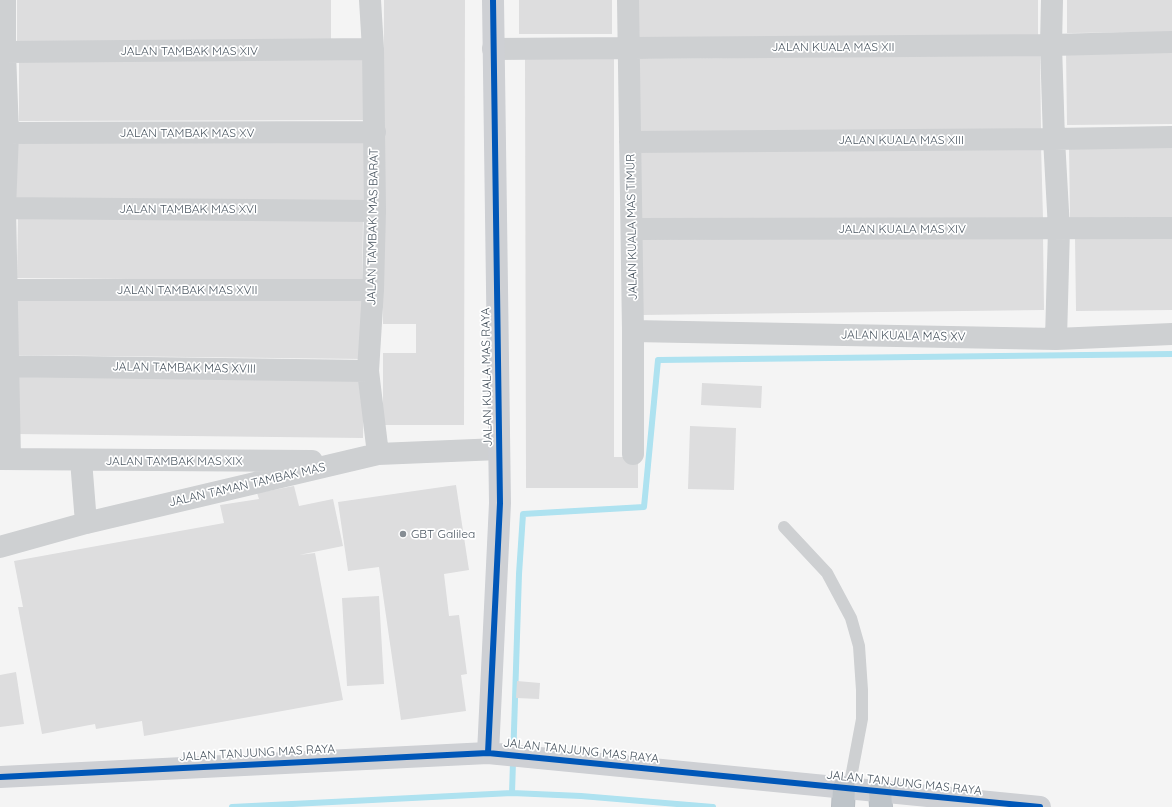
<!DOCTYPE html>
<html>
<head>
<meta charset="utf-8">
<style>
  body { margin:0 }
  canvas { display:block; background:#f4f4f4 }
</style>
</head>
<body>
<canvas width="1172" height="807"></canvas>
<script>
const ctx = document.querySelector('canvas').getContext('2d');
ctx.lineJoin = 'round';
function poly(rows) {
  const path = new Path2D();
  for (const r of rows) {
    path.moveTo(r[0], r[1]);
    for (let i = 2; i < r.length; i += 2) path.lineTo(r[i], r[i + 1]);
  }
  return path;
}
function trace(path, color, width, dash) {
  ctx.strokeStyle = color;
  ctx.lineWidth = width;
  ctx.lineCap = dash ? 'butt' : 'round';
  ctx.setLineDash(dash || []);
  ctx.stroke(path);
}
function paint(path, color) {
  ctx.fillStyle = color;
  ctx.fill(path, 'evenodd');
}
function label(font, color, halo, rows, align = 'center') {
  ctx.font = font + ' Quicksand,sans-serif';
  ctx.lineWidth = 3.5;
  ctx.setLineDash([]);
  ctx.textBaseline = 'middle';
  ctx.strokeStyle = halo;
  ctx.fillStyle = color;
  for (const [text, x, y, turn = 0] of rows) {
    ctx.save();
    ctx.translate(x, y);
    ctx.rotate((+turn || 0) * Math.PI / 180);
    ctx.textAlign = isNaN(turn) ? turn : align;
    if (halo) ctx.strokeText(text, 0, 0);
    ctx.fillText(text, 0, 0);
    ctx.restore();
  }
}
trace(poly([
  [232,807,512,793],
  [713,807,581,796,512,793,519,574,523,514,644,507,658,360,1172,354]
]), '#aee2f0', 6);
paint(poly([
  [17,0,331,0,331,47,17,45],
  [384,0,465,0,464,425,383,425,383,353,416,353,416,324,383,324],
  [519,0,612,0,612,34,519,34],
  [635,0,1038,0,1038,37,635,40],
  [1067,0,1172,0,1172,32,1067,33],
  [1172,49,1172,124,1067,125,1066,50],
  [1040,55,1041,129,637,134,636,59],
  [364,58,365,120,19,121,19,60],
  [525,58,614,58,614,457,638,457,638,488,526,488],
  [16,138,365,141,364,203,16,199],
  [1172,142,1172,217,1070,219,1069,144],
  [1041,144,1043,219,639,224,638,149],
  [18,216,363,220,362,281,17,278],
  [1043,235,1044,310,640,315,639,240],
  [1172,235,1172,310,1076,311,1075,236],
  [17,294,366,297,365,359,16,355],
  [16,372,364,376,363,438,15,434],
  [702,383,762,386,761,408,701,405],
  [690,426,736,428,734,490,688,489],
  [456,485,469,570,444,574,449,616,459,615,467,674,461,675,466,711,401,720,379,567,348,571,338,502],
  [294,486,299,506,333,499,343,546,299,555,315,553,343,700,144,736,142,721,96,729,95,724,42,734,18,607,23,607,14,561,224,523,220,505,259,499,257,493],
  [379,596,384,684,347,686,342,598],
  [16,672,24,724,0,727,0,675],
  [517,681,540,683,539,699,516,698]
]), '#ddddde');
const highway = poly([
  [880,791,881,807],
  [843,807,844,788]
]);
trace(highway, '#b9bec3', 24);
trace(poly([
  [784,527,827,573,851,618,859,646,862,690,862,719,849,788]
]), '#ced0d2', 12);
trace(poly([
  [5,0,5,52,8,133,5,208,10,459],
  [370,0,373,49,375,211,373,290,368,371,378,454],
  [628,0,633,331,633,454],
  [1052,0,1051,45,1054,139,1059,229,1056,339],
  [493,49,1051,45,1172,42],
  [5,52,373,49],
  [0,133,375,132],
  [630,142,1054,139,1172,137],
  [0,208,375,211],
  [632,229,1172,228],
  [0,290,373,290],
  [633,331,1056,339,1172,334],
  [0,366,368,371],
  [0,459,312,461],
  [81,460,86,523],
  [0,547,86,523,378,454,499,449]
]), '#ced0d2', 22);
trace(poly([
  [488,753,500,503,493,0],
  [0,777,488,753,1040,807]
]), '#ced0d4', 22);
trace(highway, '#bec4c9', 22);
trace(poly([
  [488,753,500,503,493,0],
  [0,777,488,753,1040,807]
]), '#0057b8', 6);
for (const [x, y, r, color] of [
  [403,534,4,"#868d94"]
]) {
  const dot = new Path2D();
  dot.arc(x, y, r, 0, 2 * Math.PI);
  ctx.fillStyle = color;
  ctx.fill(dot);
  trace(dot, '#fff', 1.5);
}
label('12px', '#4a5661', '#fff', [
  ["JALAN KUALA MAS XII",833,47],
  ["JALAN TAMBAK MAS XIV",189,51],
  ["JALAN TAMBAK MAS XV",187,133],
  ["JALAN KUALA MAS XIII",901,140],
  ["JALAN TAMBAK MAS XVI",188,209],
  ["JALAN TAMBAK MAS BARAT",373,227,-89],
  ["JALAN KUALA MAS TIMUR",632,227,-91],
  ["JALAN KUALA MAS XIV",902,229],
  ["JALAN TAMBAK MAS XVII",187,290],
  ["JALAN KUALA MAS XV",903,336,1],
  ["JALAN TAMBAK MAS XVIII",184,368,1],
  ["JALAN KUALA MAS RAYA",487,377,-91],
  ["JALAN TAMBAK MAS XIX",174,461],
  ["JALAN TAMAN TAMBAK MAS",247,485,-13],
  ["JALAN TANJUNG MAS RAYA",581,751,6],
  ["JALAN TANJUNG MAS RAYA",257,753,-3],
  ["JALAN TANJUNG MAS RAYA",904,783,6]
]);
label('12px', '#4a5661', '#fff', [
  ["GBT Galilea",411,534]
], 'left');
</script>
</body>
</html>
